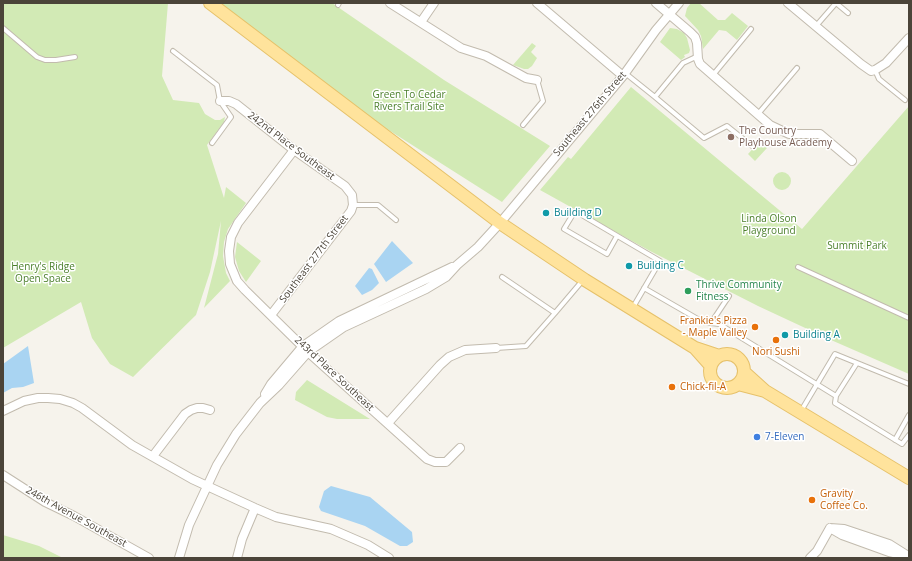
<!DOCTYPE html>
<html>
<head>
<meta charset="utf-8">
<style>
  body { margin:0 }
  #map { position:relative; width:912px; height:561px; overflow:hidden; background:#f6f3ec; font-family:"Open Sans",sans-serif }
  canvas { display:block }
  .frame { position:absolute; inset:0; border:4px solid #4b4439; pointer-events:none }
</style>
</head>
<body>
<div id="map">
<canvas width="912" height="561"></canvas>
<div class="frame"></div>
</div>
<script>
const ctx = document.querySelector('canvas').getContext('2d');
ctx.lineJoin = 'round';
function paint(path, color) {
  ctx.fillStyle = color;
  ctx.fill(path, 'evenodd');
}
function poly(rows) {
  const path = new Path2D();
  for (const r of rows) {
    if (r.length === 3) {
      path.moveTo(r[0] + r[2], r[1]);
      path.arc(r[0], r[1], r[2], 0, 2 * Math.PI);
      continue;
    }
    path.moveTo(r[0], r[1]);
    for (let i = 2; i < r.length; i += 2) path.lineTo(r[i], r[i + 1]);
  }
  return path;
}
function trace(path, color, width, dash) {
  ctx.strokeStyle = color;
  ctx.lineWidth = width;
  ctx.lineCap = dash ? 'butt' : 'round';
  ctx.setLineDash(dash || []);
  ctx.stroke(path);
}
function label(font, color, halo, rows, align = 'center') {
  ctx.font = font + ' "Open Sans",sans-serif';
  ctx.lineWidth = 3;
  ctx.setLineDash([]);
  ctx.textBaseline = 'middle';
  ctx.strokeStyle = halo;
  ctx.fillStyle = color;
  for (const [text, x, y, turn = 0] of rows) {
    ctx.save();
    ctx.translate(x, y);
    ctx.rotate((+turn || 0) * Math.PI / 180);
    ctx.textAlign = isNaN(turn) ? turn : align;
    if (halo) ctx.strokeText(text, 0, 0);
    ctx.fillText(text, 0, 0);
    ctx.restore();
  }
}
paint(poly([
  [3,3,168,3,162,76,173,100,199,103,205,114,215,120,220,120,225,117,224,122,207,145,224,198,226,187,246,203,228,229,224,242,223,256,226,273,230,281,204,308,218,254,221,221,210,272,196,315,133,377,110,364,92,338,81,302,3,348],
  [215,3,332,3,444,80,550,146,502,202,387,129,299,66],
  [691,3,699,3,718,20,725,20,732,13,748,26,737,40,726,31,719,30,703,49,701,36,698,30,685,16,687,8],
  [670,28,677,29,684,33,687,38,690,50,689,53,684,55,685,57,681,60,660,42],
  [532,43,536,46,531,52,537,58,532,66,528,69,524,69,513,65],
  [631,87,802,229,909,106,909,374,831,340,758,306,650,251,540,190,568,157,571,159],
  [760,141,767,148,755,161,748,154],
  [782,181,9],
  [237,242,261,261,246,282,239,271,235,257],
  [307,380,370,419,337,419,327,417,295,400,296,392],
  [3,535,39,546,63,558,3,558]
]), '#d2eab5');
paint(poly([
  [392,241,413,263,386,282,374,264],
  [369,268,372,269,379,283,372,290,362,295,355,286],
  [28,346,34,383,23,387,12,388,3,393,3,364],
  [331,486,370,497,412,532,413,542,407,546,400,546,365,526,321,511,319,507,324,491]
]), '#a9d4f2');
const lane = poly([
  [338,5,339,3],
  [816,26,836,3,848,13],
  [3,28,37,57,45,60,56,60,75,57],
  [173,51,217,85,220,101,231,117,212,143],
  [875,70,879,79,905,100],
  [625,73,655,97,683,63,698,56],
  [713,75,751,29],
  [655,97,704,138,727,126,752,146],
  [758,114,797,68],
  [523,125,543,101,537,80],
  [353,205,378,205,396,220],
  [617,236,607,254,564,229,575,211,660,261,632,309],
  [798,267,909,318],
  [502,277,555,313,583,280],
  [644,288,703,322,719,324,836,396],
  [711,323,729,296],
  [496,348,526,346,555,313],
  [857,363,836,396,835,403,902,444,909,435],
  [801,411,835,354,909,384],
  [895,440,909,415]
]);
const street = poly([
  [390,3,461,48,486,56,526,78,537,80],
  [537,3,623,76],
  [656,3,690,32,695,37,697,43,698,59,700,64,770,125,789,134,820,134,852,161],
  [788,3,861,64,871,71,875,70,886,63,909,38],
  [421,22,434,3],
  [220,101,229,101,236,104,294,150,345,186,352,195,353,205,351,211,271,315],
  [294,150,238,223,231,237,229,251,230,264,237,281,245,290,308,352,427,459,435,462,446,462,460,448],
  [265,394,271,384,303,346,339,321,452,267],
  [3,411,24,401,38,398,48,398,60,399,73,403,82,408,132,445,192,479,255,508,276,517,331,529,368,545,389,558],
  [388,423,440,365,449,357,465,350,496,348],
  [153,456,185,414,191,410,197,408,203,408,210,410],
  [3,475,45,502,74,516,149,558],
  [830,528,844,529,889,544,908,556,889,552,842,535,830,528],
  [179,558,189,525,217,465,236,434,260,403,279,385,308,352,344,327,426,289,446,277,457,265,478,247,500,223,623,76,656,30,679,3],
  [237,558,242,539,255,508],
  [810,558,817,551,830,528]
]);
const primary = poly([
  [210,3,500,223,585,280,695,348],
  [727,371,17],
  [711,366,695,348,719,356],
  [738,384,765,391,744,372],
  [765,391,909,478]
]);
trace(lane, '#c2bbae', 6);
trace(street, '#c2bbae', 10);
trace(primary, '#e6c16a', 14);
trace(lane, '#fff', 4);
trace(street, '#fff', 8);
trace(primary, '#ffe39c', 12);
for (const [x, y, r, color] of [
  [731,137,4,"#8d6e63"],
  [546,213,4,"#0f9aa8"],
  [629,266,4,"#0f9aa8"],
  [688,291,4,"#2e9e5b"],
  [755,327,4,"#e8710a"],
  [785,335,4,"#0f9aa8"],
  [776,340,4,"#e8710a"],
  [672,387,4,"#e8710a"],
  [757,437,4,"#3f7fe0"],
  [812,500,4,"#e8710a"]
]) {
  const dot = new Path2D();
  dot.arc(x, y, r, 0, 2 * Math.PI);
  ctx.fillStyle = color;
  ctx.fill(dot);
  trace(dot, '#fff', 1.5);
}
label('10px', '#4a7f2a', '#fff', [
  ["Green To Cedar",409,95],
  ["Rivers Trail Site",409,107],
  ["Linda Olson",769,219],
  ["Playground",769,231],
  ["Summit Park",857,246],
  ["Henry's Ridge",43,267],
  ["Open Space",43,279]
]);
label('10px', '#4b4439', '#fff', [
  ["Southeast 276th Street",590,114,-50],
  ["242nd Place Southeast",291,146,37],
  ["Southeast 277th Street",314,259,-53],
  ["243rd Place Southeast",334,374,43],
  ["246th Avenue Southeast",76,517,29]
]);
label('10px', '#785e54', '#fff', [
  ["The Country",739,131],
  ["Playhouse Academy",739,143]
], 'left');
label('10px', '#0d838f', '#fff', [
  ["Building D",554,213],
  ["Building C",637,266],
  ["Building A",793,335]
], 'left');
label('10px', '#27864d', '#fff', [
  ["Thrive Community",696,285],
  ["Fitness",696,297]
], 'left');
label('10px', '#c56008', '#fff', [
  ["Frankie's Pizza",747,321,"right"],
  ["- Maple Valley",747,333,"right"],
  ["Nori Sushi",776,352,"center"],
  ["Chick-fil-A",680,387],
  ["Gravity",820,494],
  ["Coffee Co.",820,506]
], 'left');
label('10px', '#366cbe', '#fff', [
  ["7-Eleven",765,437]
], 'left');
</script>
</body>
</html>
